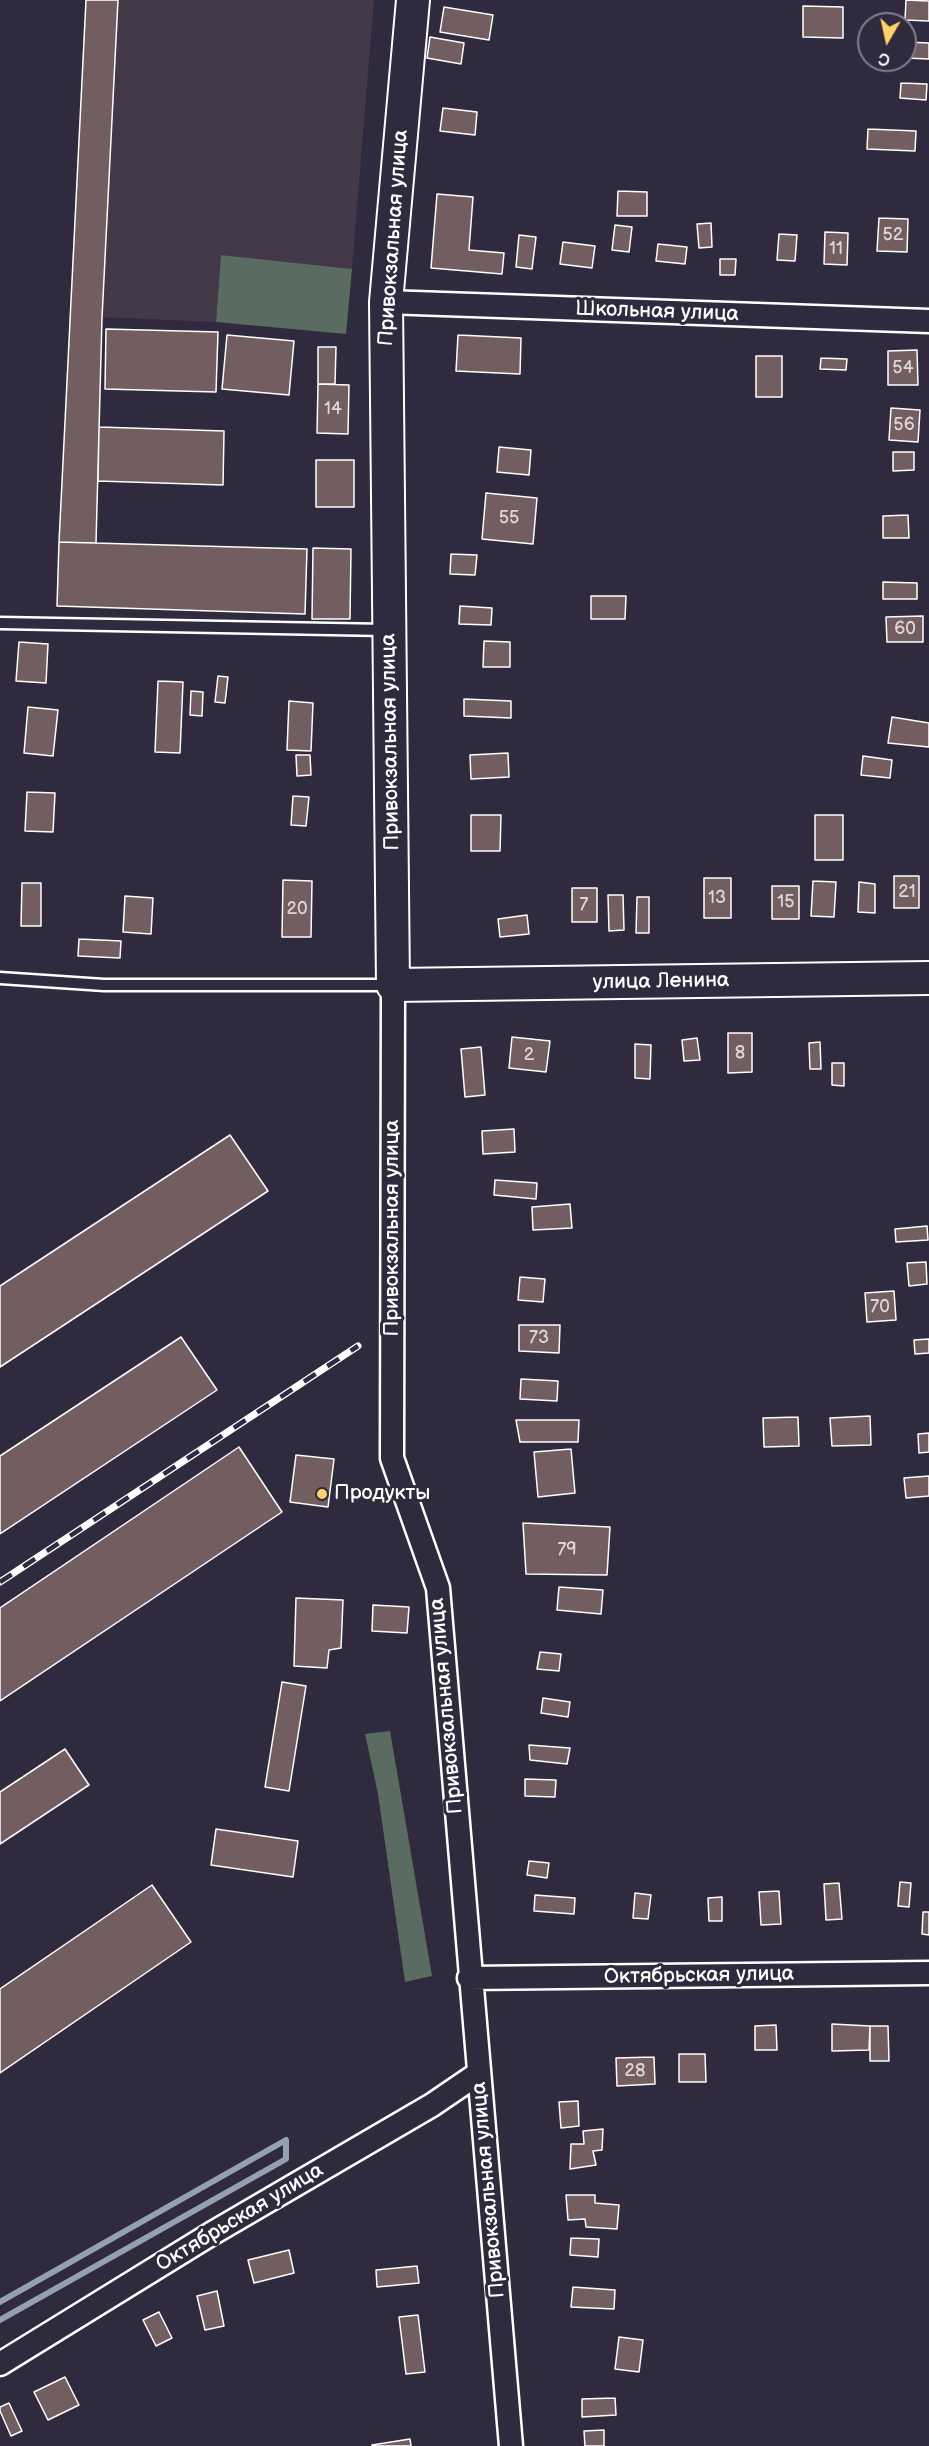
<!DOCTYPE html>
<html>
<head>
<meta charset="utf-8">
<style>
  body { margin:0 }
  #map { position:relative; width:929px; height:2446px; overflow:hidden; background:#2f2a3d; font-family:"Balsamiq Sans",sans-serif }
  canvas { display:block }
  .north { position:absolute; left:857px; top:12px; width:60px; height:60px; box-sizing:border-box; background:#2f2a3d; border:2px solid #827f8b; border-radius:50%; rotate:189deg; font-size:16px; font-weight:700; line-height:24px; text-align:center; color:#fff }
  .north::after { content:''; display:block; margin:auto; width:21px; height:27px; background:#ffd166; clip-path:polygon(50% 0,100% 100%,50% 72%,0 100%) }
</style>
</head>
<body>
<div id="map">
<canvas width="929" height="2446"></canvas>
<div class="north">С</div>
</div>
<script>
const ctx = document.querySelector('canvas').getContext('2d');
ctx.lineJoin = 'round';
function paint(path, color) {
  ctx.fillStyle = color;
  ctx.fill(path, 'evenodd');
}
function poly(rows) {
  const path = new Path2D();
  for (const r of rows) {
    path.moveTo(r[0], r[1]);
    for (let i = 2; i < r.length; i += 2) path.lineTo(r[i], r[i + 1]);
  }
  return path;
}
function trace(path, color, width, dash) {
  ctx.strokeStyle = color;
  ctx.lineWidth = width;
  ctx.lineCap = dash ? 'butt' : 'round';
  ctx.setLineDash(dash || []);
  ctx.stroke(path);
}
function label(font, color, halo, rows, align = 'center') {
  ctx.font = font + ' "Balsamiq Sans",sans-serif';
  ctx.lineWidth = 6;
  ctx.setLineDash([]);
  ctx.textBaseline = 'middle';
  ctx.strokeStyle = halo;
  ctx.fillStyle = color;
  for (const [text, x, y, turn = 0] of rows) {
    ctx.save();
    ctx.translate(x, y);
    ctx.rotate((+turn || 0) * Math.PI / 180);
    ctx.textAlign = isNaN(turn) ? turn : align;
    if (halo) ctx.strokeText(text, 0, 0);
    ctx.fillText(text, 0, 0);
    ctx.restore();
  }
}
paint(poly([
  [86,0,374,0,352,269,221,255,216,322,71,316]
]), '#433948');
paint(poly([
  [221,255,352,269,346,334,216,322],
  [390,1731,432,1976,405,1982,378,1794,365,1734]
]), '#5a6b62');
trace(poly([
  [0,2302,286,2140,286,2159,0,2320]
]), '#92a1aa', 6);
const building = poly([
  [86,0,118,0,102,318,96,543,59,542,86,0],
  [906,0,929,1,929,21,905,20,906,0],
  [803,6,843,7,843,38,803,37,803,6],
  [444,7,493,15,489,40,440,32,444,7],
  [430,37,464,43,461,64,427,58,430,37],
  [905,42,929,43,929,59,905,58,905,42],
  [901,83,927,84,926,100,900,98,901,83],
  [443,108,477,112,475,135,440,131,443,108],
  [868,129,916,131,915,151,867,149,868,129],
  [618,191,647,192,647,216,617,216,618,191],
  [437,194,473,197,469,250,504,253,502,274,431,268,437,194],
  [879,218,908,219,907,252,877,251,879,218],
  [711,223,712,247,699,248,697,224,711,223],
  [615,225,632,227,629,252,612,250,615,225],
  [825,232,848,233,847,265,824,264,825,232],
  [779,234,797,235,795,261,777,260,779,234],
  [519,235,536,237,532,269,516,267,519,235],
  [563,242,595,246,592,268,560,264,563,242],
  [658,244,687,247,685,264,656,261,658,244],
  [720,259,736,259,735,275,720,275,720,259],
  [106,329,218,332,216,392,105,389,106,329],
  [227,335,294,341,289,395,222,389,227,335],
  [458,335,521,338,520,374,456,371,458,335],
  [318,347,336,347,335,384,318,384,318,347],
  [917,350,918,385,888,385,888,351,917,350],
  [756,356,782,356,782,397,756,397,756,356],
  [821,358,847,359,846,370,820,369,821,358],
  [318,384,349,385,348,434,317,433,318,384],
  [891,408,920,410,918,442,889,440,891,408],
  [99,427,224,431,223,485,98,481,99,427],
  [499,447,531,450,529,475,497,472,499,447],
  [893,452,914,452,914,470,893,471,893,452],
  [316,460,354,460,354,507,316,507,316,460],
  [486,493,537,498,533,544,482,539,486,493],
  [908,515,909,538,883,538,883,516,908,515],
  [59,542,307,549,305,614,57,606,59,542],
  [313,548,351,549,350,619,312,619,313,548],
  [451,554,477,555,475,575,450,574,451,554],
  [883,582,917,583,917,599,883,599,883,582],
  [591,596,626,596,625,619,591,619,591,596],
  [460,606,492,608,491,625,459,624,460,606],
  [923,616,923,642,887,642,886,617,923,616],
  [484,641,510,642,510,667,483,667,484,641],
  [19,642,48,644,46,683,16,681,19,642],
  [218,676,228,677,225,703,215,702,218,676],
  [158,681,183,682,180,753,155,752,158,681],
  [191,691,203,692,202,716,190,715,191,691],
  [464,699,511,701,511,718,464,716,464,699],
  [289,701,313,703,311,751,287,750,289,701],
  [28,707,58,710,53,756,24,753,28,707],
  [892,717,929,723,929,747,888,743,892,717],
  [508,753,509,777,471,779,470,755,508,753],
  [296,755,310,755,311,775,297,776,296,755],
  [863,756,892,760,890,778,861,775,863,756],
  [27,792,55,793,53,832,25,831,27,792],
  [293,796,309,797,306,826,291,825,293,796],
  [471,815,501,815,500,851,471,851,471,815],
  [815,815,843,815,843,860,815,860,815,815],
  [894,876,919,876,919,908,894,908,894,876],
  [704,878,731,878,731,918,704,918,704,878],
  [283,880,312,881,311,937,282,937,283,880],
  [813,881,836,882,834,917,811,916,813,881],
  [859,882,875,884,875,913,858,912,859,882],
  [22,883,41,883,41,926,21,926,22,883],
  [772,886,799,886,799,919,772,919,772,886],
  [572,888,597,888,597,922,572,922,572,888],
  [608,895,623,895,624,930,609,931,608,895],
  [125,896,153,898,151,934,123,932,125,896],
  [637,897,649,897,649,933,636,933,637,897],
  [527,915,529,934,500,937,498,919,527,915],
  [79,939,121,941,120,958,78,956,79,939],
  [728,1033,752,1033,752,1072,728,1073,728,1033],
  [512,1037,550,1041,546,1072,509,1068,512,1037],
  [697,1038,700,1060,684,1061,682,1040,697,1038],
  [820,1042,821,1069,810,1069,809,1043,820,1042],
  [635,1044,651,1045,650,1079,635,1078,635,1044],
  [481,1047,485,1095,465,1097,461,1049,481,1047],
  [832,1063,844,1063,844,1086,832,1085,832,1063],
  [514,1129,515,1152,483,1154,482,1131,514,1129],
  [230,1135,268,1191,0,1367,0,1286,230,1135],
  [495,1180,537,1183,536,1199,494,1195,495,1180],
  [570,1204,572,1228,533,1230,532,1207,570,1204],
  [927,1226,928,1240,896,1242,895,1229,927,1226],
  [926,1262,927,1284,909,1286,907,1263,926,1262],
  [520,1277,545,1279,543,1302,518,1300,520,1277],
  [894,1291,896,1320,867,1322,865,1293,894,1291],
  [519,1325,560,1325,559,1353,519,1351,519,1325],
  [181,1337,217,1390,0,1534,0,1456,181,1337],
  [929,1339,929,1353,915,1354,914,1340,929,1339],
  [521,1379,558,1381,557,1401,520,1399,521,1379],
  [870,1416,871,1445,832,1446,830,1418,870,1416],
  [798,1417,799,1446,764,1447,763,1418,798,1417],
  [516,1420,579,1420,578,1442,520,1442,516,1420],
  [929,1433,929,1452,919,1453,918,1434,929,1433],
  [239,1447,282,1512,0,1701,0,1608,239,1447],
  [571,1449,575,1493,538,1497,534,1452,571,1449],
  [296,1455,334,1459,328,1507,290,1502,296,1455],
  [929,1476,929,1496,906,1498,904,1478,929,1476],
  [523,1523,610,1527,607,1575,526,1574,523,1523],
  [559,1587,603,1590,601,1614,557,1610,559,1587],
  [296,1598,343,1600,341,1648,329,1650,327,1668,294,1666,296,1598],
  [373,1605,409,1607,407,1633,372,1631,373,1605],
  [540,1652,561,1654,559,1671,537,1669,540,1652],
  [282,1682,306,1686,289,1791,265,1787,282,1682],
  [543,1698,570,1702,568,1717,541,1713,543,1698],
  [529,1745,570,1748,567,1764,530,1760,529,1745],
  [65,1749,89,1785,0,1844,0,1792,65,1749],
  [525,1779,556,1780,555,1797,525,1796,525,1779],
  [216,1829,298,1841,293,1877,211,1865,216,1829],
  [529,1861,549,1863,547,1878,527,1875,529,1861],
  [900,1882,911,1883,909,1907,898,1906,900,1882],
  [839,1883,842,1919,826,1920,824,1884,839,1883],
  [152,1885,191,1942,0,2073,0,1989,152,1885],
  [779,1891,781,1924,761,1925,759,1892,779,1891],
  [635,1893,651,1895,648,1919,633,1918,635,1893],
  [535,1895,575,1898,574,1914,534,1911,535,1895],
  [722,1897,722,1921,709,1921,708,1898,722,1897],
  [923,1912,929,1912,929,1935,922,1934,923,1912],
  [832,2024,870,2026,869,2050,832,2051,832,2024],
  [776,2025,777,2050,755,2050,755,2026,776,2025],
  [870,2026,888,2026,889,2061,870,2061,870,2026],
  [679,2054,705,2054,706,2082,679,2082,679,2054],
  [654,2057,655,2084,617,2086,616,2058,654,2057],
  [578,2101,579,2126,561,2128,559,2102,578,2101],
  [603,2129,602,2150,593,2151,596,2165,570,2169,571,2144,584,2144,583,2131,603,2129],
  [566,2195,595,2195,595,2203,619,2205,617,2229,586,2227,585,2219,568,2220,566,2195],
  [571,2238,599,2239,598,2257,570,2255,571,2238],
  [289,2250,294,2273,254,2283,248,2260,289,2250],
  [417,2266,419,2283,377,2287,376,2270,417,2266],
  [573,2287,615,2290,614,2309,571,2307,573,2287],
  [217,2291,224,2326,205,2330,197,2296,217,2291],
  [159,2312,172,2338,156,2346,143,2320,159,2312],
  [418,2315,425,2372,406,2374,399,2317,418,2315],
  [619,2337,643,2340,639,2372,615,2369,619,2337],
  [65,2377,79,2405,48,2420,34,2392,65,2377],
  [615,2398,616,2415,582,2417,582,2399,615,2398],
  [9,2403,22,2431,11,2436,0,2411,0,2407,9,2403],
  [604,2430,604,2446,585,2446,584,2431,604,2430],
  [410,2439,411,2446,372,2446,372,2445,410,2439]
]);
paint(building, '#725d60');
trace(building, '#fff', 1.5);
const lane = poly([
  [0,623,386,630],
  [0,978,104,985,390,985]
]);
const street = poly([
  [386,302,929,321],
  [393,985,392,1458,438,1588,511,2446],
  [469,1978,929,1973],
  [0,2364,211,2234,432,2105,479,2073]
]);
const secondary = poly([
  [413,0,386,302,393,985,929,978]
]);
trace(lane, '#fff', 15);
trace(street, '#fff', 27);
trace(secondary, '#fff', 36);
trace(lane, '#2f2a3d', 10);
trace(street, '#2f2a3d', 22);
trace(secondary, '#2f2a3d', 32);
const rail = poly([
  [0,1582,358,1346]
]);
trace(rail, '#fff', 7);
trace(rail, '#2f2a3d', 4.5, [14]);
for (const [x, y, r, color] of [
  [322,1494,6,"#ffd166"]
]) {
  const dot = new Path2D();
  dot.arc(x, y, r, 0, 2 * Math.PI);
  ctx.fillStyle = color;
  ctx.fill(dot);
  trace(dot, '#2f2a3d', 2);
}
label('18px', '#dcd6d7', null, [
  ["52",893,235],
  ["11",836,249],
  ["54",903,368],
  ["14",333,409],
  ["56",904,425],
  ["55",509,518],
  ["60",905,629],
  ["21",907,892],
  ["13",717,898],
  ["15",786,902],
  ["7",584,905],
  ["20",297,909],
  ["8",740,1053],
  ["2",529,1055],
  ["70",880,1307],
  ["73",539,1338],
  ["79",567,1550],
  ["28",635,2071]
]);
label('21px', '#fff', '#2f2a3d', [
  ["Привокзальная улица",394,238,-86],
  ["Школьная улица",657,312,2],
  ["Привокзальная улица",391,742,-91],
  ["улица Ленина",661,982,-1],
  ["Привокзальная улица",393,1228,-90],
  ["Привокзальная улица",447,1706,-95],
  ["Октябрьская улица",699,1976,-1],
  ["Привокзальная улица",489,2190,-95],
  ["Октябрьская улица",240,2218,-31]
]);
label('21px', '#fff', '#2f2a3d', [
  ["Продукты",334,1494]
], 'left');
</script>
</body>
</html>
